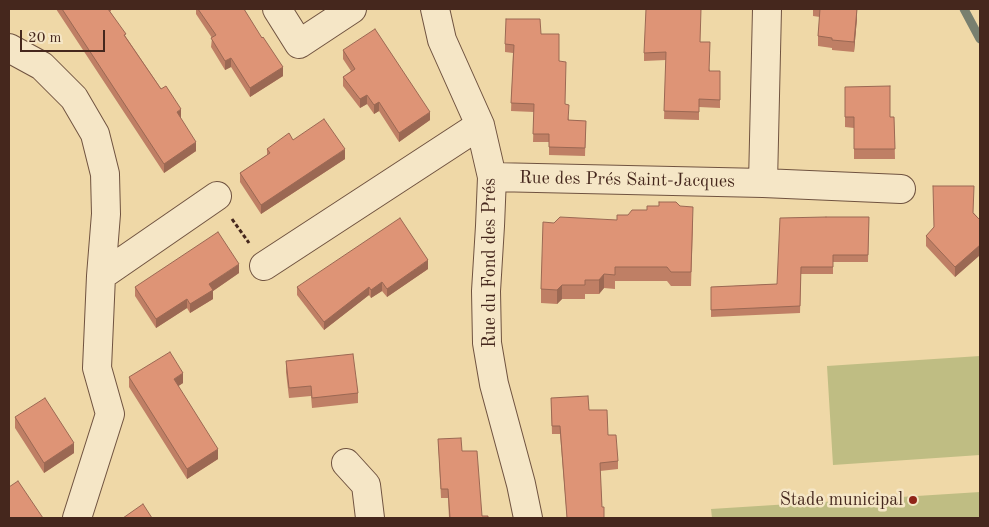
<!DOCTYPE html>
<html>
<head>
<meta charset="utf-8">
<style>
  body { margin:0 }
  #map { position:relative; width:989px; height:527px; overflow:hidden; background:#efd8a7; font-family:"Old Standard TT",serif }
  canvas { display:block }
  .frame { position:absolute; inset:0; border:10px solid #45271d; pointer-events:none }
  .scale { position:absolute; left:20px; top:30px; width:85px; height:22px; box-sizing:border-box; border:2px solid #45271d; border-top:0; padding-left:6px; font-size:15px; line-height:18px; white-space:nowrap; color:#45271d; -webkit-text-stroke:4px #f5e6c6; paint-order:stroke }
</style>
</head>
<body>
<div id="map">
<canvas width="989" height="527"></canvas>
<div class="frame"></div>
<div class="scale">20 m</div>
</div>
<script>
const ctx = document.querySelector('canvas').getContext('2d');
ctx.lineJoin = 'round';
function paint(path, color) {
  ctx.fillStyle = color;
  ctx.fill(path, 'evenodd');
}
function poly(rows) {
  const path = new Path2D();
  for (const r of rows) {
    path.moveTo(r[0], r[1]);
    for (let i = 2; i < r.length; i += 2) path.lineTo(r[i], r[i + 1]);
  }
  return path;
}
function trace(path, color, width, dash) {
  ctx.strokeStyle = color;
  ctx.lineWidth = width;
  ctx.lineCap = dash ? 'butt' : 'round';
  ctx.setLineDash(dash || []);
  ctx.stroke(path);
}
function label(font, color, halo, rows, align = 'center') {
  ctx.font = font + ' "Old Standard TT",serif';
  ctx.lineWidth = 5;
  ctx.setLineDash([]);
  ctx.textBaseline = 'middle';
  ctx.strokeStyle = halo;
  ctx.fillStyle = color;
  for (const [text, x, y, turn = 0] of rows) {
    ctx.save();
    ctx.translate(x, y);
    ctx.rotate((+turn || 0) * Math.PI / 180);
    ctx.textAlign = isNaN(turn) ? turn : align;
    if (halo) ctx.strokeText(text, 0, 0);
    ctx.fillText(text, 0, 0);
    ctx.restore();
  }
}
paint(poly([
  [980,356,980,455,833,465,827,366],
  [980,492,980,518,712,518,711,509]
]), '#bfbd83');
trace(poly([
  [964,9,980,39]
]), '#787f6f', 9);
const minor = poly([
  [277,9,299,44,352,9],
  [435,9,442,40,480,125,492,177,490,226,486,291,487,343,494,384,521,484,528,518],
  [9,48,42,66,74,98,95,134,105,174,106,214,101,276,97,368,110,414,77,518],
  [492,177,763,183,901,189],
  [763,183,767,9],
  [264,266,480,125],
  [101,276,217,196],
  [346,463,366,485,370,518]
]);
trace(minor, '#705340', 30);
trace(poly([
  [232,219,249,243]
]), '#45271d', 3, [4, 2.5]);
trace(minor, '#f5e6c6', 28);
paint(poly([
  [56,9,111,9,111,11,110,11,126,37,181,118,181,119,196,151,164,173],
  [196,9,244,9,283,76,250,97,231,67,225,70,211,47,212,38,196,14],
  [813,9,857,9,857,18,854,52,832,50,832,48,818,46,818,36,820,17,813,16],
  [541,34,559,61,565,104,569,120,586,121,585,156,549,155,549,142,533,142,534,112,511,111,513,53,505,52,505,44],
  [701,42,710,71,720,71,720,108,699,107,699,120,664,119,666,60,644,61,644,53],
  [343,50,430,120,399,142,379,111,374,114,367,104,360,108,343,86,343,77,351,71,343,59],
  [845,87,890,117,894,117,895,159,854,159,854,128,845,127],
  [293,140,345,159,261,214,240,182,240,173,267,155,267,149],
  [974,213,980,220,980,255,955,277,926,246,926,236],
  [869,217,868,262,833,262,833,274,801,274,800,313,711,317,711,287,777,284],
  [617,220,693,221,691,286,671,286,667,281,615,281,615,289,604,288,599,294,585,294,585,299,562,299,557,304,541,303,541,289,554,223],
  [428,269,387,297,382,291,371,298,369,295,324,330,297,295,297,287],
  [239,273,213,291,213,299,190,313,187,308,156,328,135,296,135,287],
  [286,361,358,393,358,403,312,408,311,396,289,398,286,372],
  [129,377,183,383,178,386,218,459,187,479,129,387],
  [551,398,589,410,608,435,618,461,618,469,600,471,602,507,604,518,567,518,560,434,552,434],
  [15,417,74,453,44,473,15,428],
  [438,439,462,451,482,516,488,518,449,518,448,498,441,498]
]), '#bf7f65');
paint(poly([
  [857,9,857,18,854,52,854,42],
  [231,58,231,67,225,70,225,61],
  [283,67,283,76,250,97,250,88],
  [367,95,367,104,360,108,360,99],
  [379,102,379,111,374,114,374,105],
  [181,109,181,118,177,122,177,112],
  [430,112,430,120,399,142,399,133],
  [196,142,196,151,164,173,164,164],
  [345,149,345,159,261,214,261,205],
  [980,245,980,255,955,277,955,267],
  [428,260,428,269,387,297,387,289],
  [239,264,239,273,213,291,213,299,190,313,190,304,209,284],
  [604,274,604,288,599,294,599,280],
  [382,282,382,291,371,298,371,290],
  [562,285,562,299,557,304,557,290],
  [369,287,369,295,324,330,324,322],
  [187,299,187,308,156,328,156,319],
  [183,373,183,383,174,389,174,379],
  [74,443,74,453,44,473,44,463],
  [218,449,218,459,187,479,187,469]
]), '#9b6853');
const building = poly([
  [62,9,108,9,126,34,124,35,161,89,166,86,181,109,177,112,196,142,164,164,62,9],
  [198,9,244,9,262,38,263,37,283,67,250,88,231,58,225,61,211,38,216,35,198,9],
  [646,9,701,9,700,42,710,42,709,71,720,71,720,100,699,99,699,112,664,111,666,52,644,53,646,9],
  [820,9,857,9,854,42,832,40,832,38,818,36,820,9],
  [506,19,540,19,541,34,559,34,559,61,566,62,565,104,569,105,568,120,586,121,585,148,549,147,549,134,533,134,534,104,511,103,514,45,505,44,506,19],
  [375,29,430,112,399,133,379,102,374,105,367,95,360,99,343,77,355,69,343,50,375,29],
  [890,86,890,117,894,117,895,149,854,149,854,117,845,117,845,87,890,86],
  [324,119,345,149,261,205,240,173,270,153,267,149,289,133,293,140,324,119],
  [933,186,974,186,973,213,980,220,980,245,955,267,926,236,934,227,933,186],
  [659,202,676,202,680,206,693,207,691,272,671,272,667,267,615,267,615,275,604,274,599,280,585,280,585,285,562,285,557,290,541,289,543,222,554,223,560,217,617,220,617,215,628,215,632,210,647,210,647,206,659,206,659,202],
  [826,217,869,217,868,255,833,255,833,267,801,267,800,306,711,310,711,287,777,284,780,218,826,217],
  [400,218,428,260,387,289,382,282,371,290,369,287,324,322,297,287,400,218],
  [218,232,239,264,209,284,213,290,190,304,187,299,156,319,135,287,218,232],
  [170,352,183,373,174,379,218,449,187,469,129,377,170,352],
  [353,354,358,393,312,398,311,386,289,388,286,361,353,354],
  [588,396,589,410,607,410,608,435,616,435,618,461,600,463,602,507,604,507,604,518,567,518,560,426,552,426,551,398,588,396],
  [45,398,74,443,44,463,15,417,45,398],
  [461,438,462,451,477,451,482,516,488,516,488,518,450,518,448,489,441,489,438,439,461,438],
  [18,481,43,518,9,518,9,487,18,481],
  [143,504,152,518,123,518,143,504]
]);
paint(building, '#de9476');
trace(building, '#9b6853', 1);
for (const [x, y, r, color] of [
  [913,500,5,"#8f2418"]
]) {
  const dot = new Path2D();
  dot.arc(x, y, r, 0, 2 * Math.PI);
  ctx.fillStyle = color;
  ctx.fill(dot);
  trace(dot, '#f5e6c6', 2);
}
label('18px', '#45271d', '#f5e6c6', [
  ["Rue des Prés Saint-Jacques",627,180,1],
  ["Rue du Fond des Prés",490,263,-90]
]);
label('18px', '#45271d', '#f5e6c6', [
  ["Stade municipal",903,500]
], 'right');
</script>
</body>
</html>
